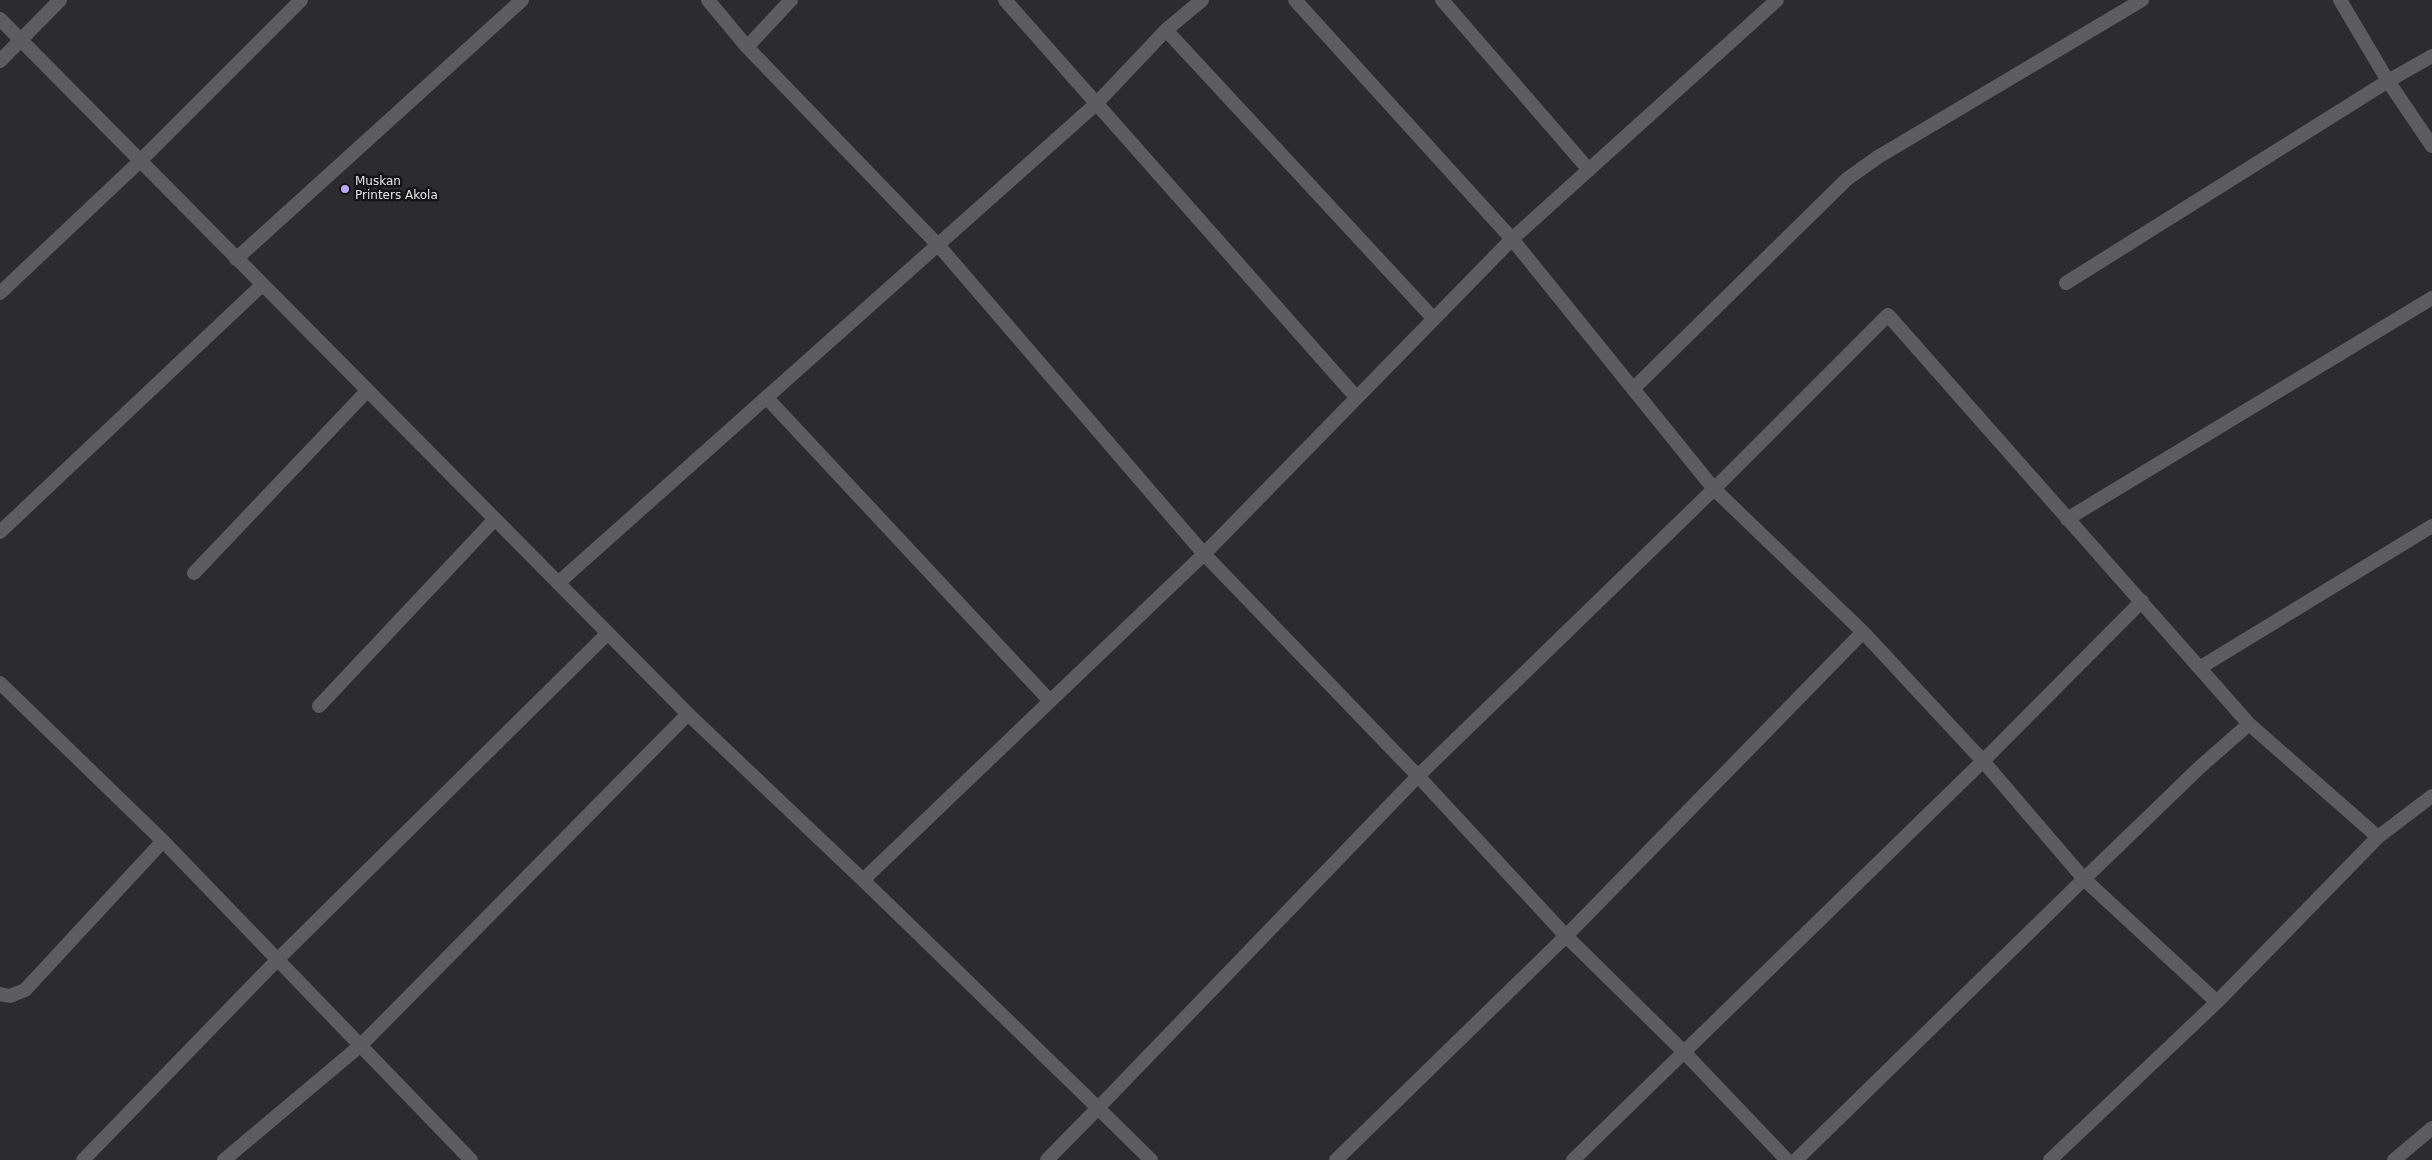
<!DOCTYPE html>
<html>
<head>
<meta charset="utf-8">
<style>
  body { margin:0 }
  canvas { display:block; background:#2c2b2f }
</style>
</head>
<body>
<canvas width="2432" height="1160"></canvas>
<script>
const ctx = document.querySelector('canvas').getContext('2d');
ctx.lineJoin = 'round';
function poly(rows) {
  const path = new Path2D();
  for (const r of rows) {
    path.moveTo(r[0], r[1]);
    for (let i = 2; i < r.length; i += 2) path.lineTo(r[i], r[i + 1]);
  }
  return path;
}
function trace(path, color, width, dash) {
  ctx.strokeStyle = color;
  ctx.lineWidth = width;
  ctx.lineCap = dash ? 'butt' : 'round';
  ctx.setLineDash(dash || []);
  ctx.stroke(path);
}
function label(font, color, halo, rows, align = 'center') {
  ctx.font = font + ' "DejaVu Sans",sans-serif';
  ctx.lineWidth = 5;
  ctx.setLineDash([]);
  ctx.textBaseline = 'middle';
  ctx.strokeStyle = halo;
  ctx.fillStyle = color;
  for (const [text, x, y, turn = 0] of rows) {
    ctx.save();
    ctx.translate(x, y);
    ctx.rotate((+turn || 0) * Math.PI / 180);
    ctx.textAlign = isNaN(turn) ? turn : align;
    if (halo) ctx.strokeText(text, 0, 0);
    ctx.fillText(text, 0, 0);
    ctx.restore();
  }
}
trace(poly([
  [708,0,747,47,939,246,1204,554,1418,776,1566,936,1684,1052,1787,1160],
  [1005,0,1356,397],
  [1295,0,1512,239,1714,489,1863,632,1983,761,2084,879,2217,1002,2378,837,2432,796],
  [1442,0,1589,170],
  [2340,0,2388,81,2432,146],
  [0,19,688,714,863,880,1204,554,1512,239,1777,0],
  [1166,30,1433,318],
  [747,47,791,0],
  [0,61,60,0],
  [236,259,522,0],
  [2066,283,2388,81,2432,56],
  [0,293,139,162,301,0],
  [1633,389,1847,179,1878,157,2142,0],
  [767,398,1050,701],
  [2067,519,2432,298],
  [0,532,262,285],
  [194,573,367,391],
  [558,583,1096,104,1166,30,1202,0],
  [2201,667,2432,526],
  [0,683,163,841,471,1160],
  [319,706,495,519],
  [863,880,1098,1108,1418,776,1714,489,1888,315,2249,724,2378,837],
  [0,994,10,996,25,990,163,841],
  [83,1160,278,959,608,633],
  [224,1160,361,1045,688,714],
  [1047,1160,1098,1108,1151,1160],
  [1336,1160,1566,936,1863,632],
  [1573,1160,1983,761,2142,601],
  [1796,1160,2084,879,2200,767,2249,724],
  [2050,1160,2217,1002],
  [2394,1160,2432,1128]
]), '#5d5d5f', 14);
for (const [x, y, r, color] of [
  [345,189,5,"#baaaf6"]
]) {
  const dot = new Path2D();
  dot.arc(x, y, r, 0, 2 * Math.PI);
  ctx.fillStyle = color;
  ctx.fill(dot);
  trace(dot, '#141416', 2);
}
label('12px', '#e6e6e8', '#141416', [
  ["Muskan",355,182],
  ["Printers Akola",355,196]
], 'left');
</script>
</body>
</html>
